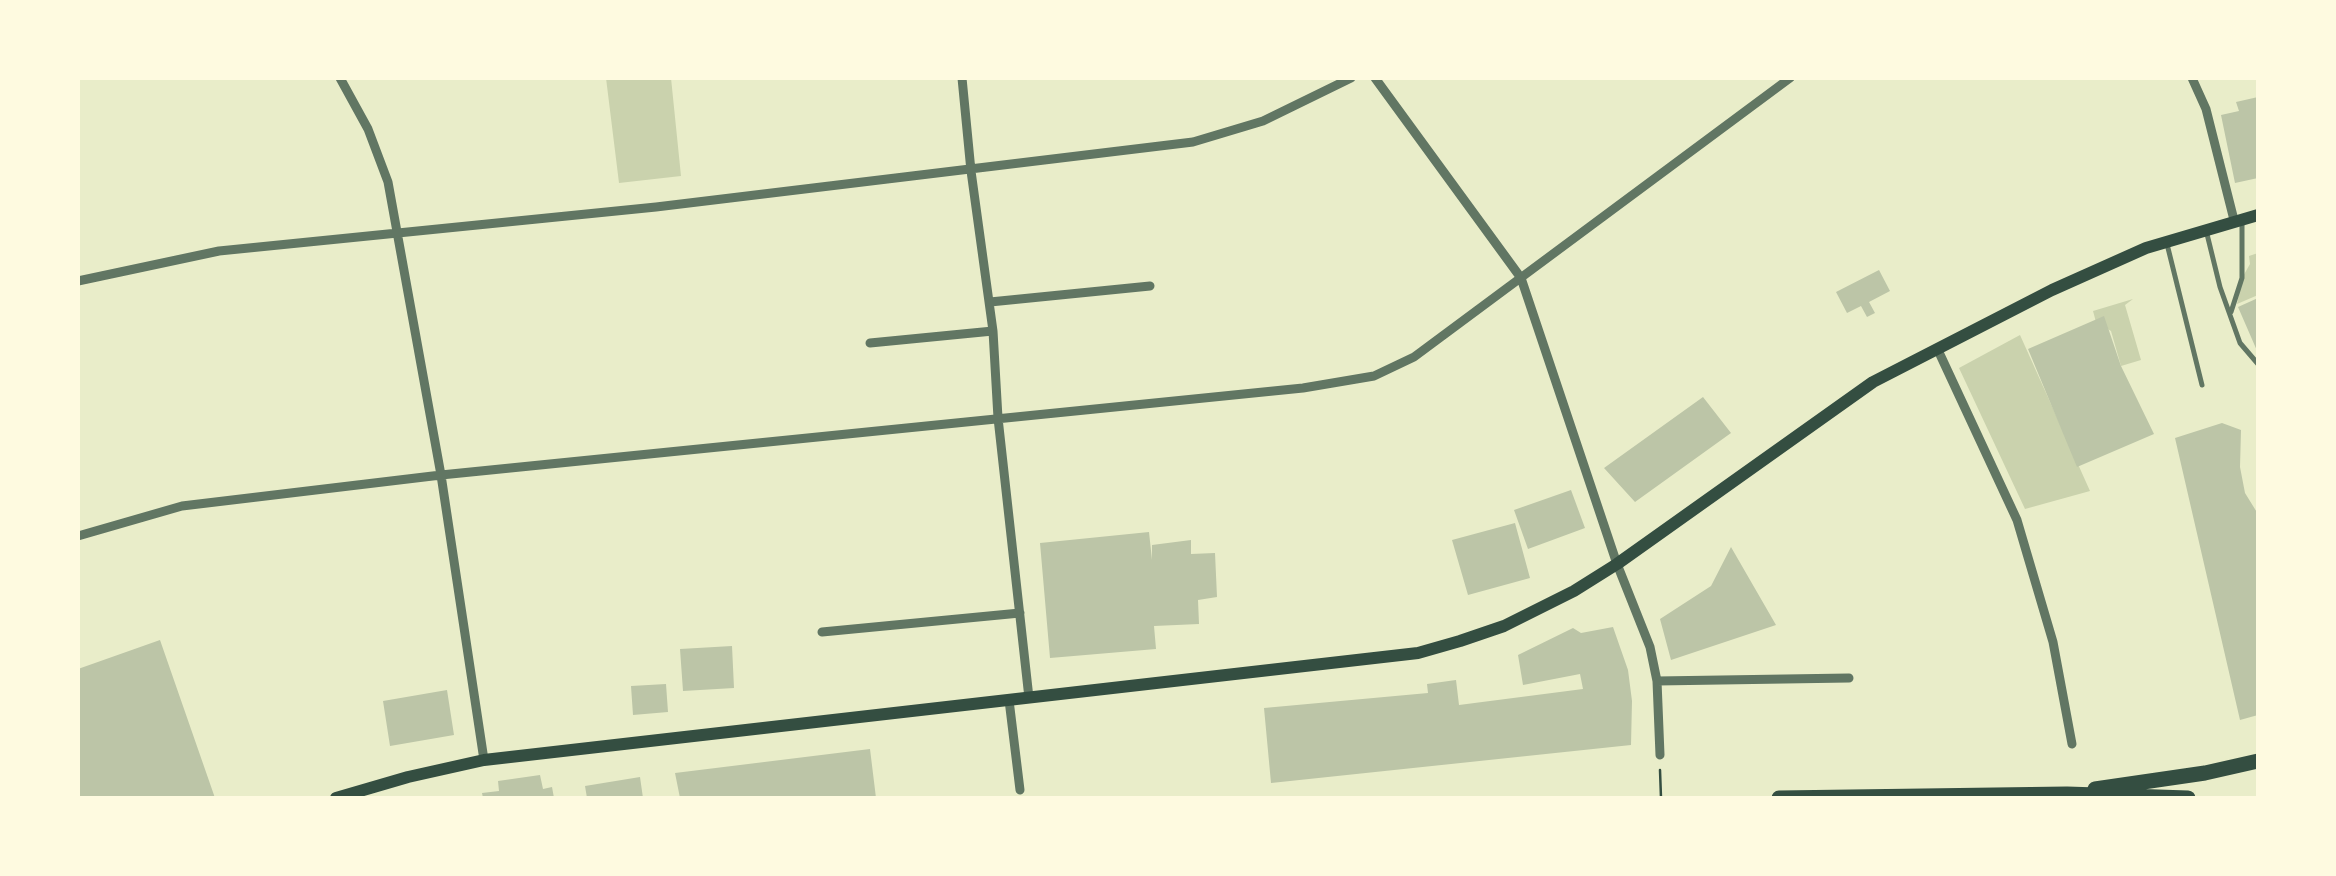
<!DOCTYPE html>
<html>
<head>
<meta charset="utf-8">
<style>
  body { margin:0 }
  #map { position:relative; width:2336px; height:876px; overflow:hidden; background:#e9edc9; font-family:"IBM Plex Sans",sans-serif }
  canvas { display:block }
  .frame { position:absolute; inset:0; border:80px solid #fefae0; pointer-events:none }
</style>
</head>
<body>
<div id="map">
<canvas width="2336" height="876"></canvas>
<div class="frame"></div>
</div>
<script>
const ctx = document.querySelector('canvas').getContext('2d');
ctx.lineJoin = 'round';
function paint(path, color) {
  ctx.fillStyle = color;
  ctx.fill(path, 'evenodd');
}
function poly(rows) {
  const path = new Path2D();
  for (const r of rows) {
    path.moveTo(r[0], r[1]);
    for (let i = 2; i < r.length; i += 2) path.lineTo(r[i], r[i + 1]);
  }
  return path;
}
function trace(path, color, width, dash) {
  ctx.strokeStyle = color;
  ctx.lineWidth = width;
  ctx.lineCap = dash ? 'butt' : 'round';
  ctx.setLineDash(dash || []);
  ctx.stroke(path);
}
paint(poly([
  [606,78,671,78,681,176,619,183],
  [2258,253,2258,295,2237,304,2242,278,2250,264,2249,256],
  [2133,299,2125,305,2141,360,2121,366,2111,331,2096,322,2093,311],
  [2020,335,2090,491,2025,509,1959,368]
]), '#cad2ad');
paint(poly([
  [2258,97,2258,178,2235,183,2221,115,2239,111,2236,102],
  [1879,270,1890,291,1869,302,1875,313,1867,317,1861,306,1847,313,1836,292],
  [2258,298,2258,353,2238,307],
  [2104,316,2121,366,2154,434,2077,467,2028,349],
  [1703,397,1731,433,1635,502,1604,468],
  [2222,423,2241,430,2240,467,2245,493,2258,514,2258,715,2240,720,2175,438],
  [1571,490,1585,528,1528,549,1514,510],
  [1515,523,1530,578,1468,595,1452,540],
  [1149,532,1152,560,1152,545,1191,540,1191,554,1215,553,1217,597,1198,600,1199,624,1154,626,1156,649,1050,658,1040,543],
  [1731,547,1776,625,1671,660,1660,619,1711,586],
  [1613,627,1628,670,1632,701,1631,745,1271,783,1264,708,1428,693,1427,684,1456,680,1459,705,1583,689,1580,674,1523,685,1518,655,1573,628,1581,633],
  [160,640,215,798,78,798,78,669],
  [732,646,734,688,683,691,680,649],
  [666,684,668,712,633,715,631,686],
  [447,690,454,735,390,746,383,701],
  [870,749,876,798,680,798,675,773],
  [540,775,543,789,552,787,554,798,483,798,482,793,499,791,498,781],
  [640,777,643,798,587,798,585,786]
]), '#bcc5a7');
trace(poly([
  [1660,770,1661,798]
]), '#344e41', 2.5);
trace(poly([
  [2206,230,2220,287,2240,343,2258,364],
  [2167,244,2202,385],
  [2231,312,2242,278,2242,220]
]), '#617663', 5);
trace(poly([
  [340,78,368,129,388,182,441,475,484,760],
  [962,78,971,171,993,331,998,418,1029,698],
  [1375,78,1521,278,1617,564,1650,647,1657,681,1660,755],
  [2192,78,2206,109,2234,220],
  [78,281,219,251,656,207,1193,142,1263,121,1351,78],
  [990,302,1150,286],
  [870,343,993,331],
  [1937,348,2017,520,2053,642,2072,744],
  [78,536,182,506,441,475,1303,388,1374,376,1414,357,1790,78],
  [822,632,1020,613],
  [1657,681,1849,678],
  [1009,700,1020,790]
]), '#617663', 9);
trace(poly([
  [336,798,408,777,484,760,1418,653,1460,641,1504,626,1574,591,1617,564,1873,382,2052,290,2146,248,2258,215]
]), '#344e41', 12);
trace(poly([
  [2095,789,2205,773,2258,761],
  [1779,798,2067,794,2188,798]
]), '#344e41', 15);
</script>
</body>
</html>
